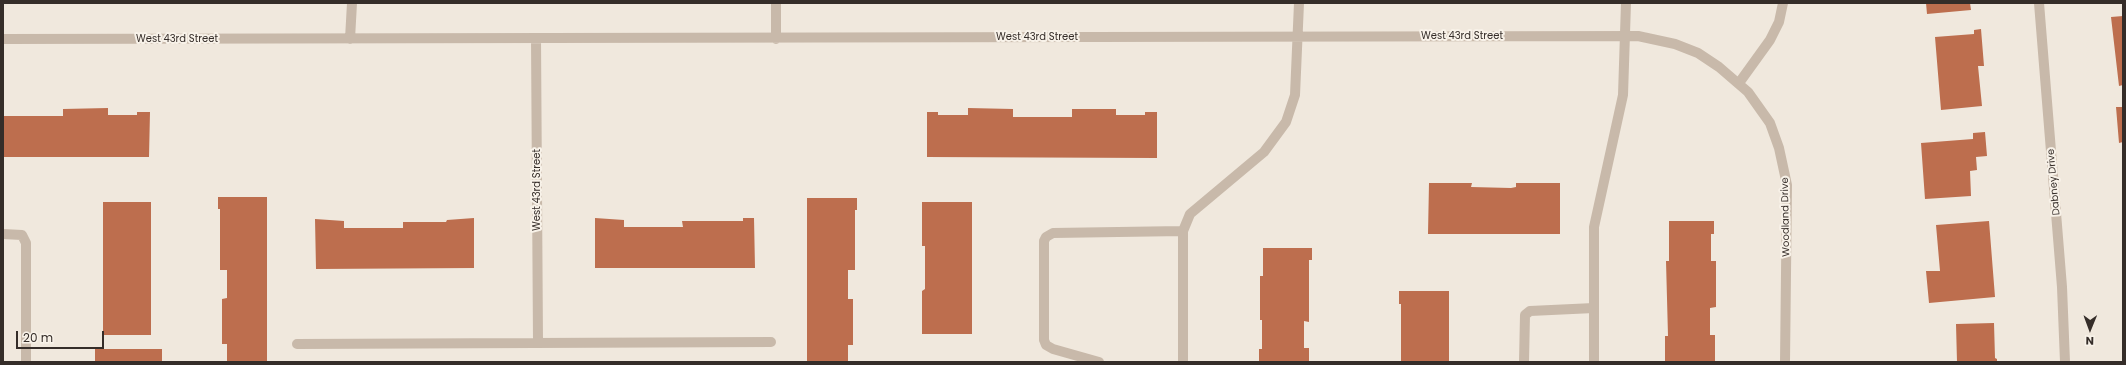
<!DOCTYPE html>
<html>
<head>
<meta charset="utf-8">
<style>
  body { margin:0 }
  #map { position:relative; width:2126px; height:365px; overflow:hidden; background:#f0e8dd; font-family:Poppins,sans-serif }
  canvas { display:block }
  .frame { position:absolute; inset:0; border:4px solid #352d29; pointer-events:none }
  .north { position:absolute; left:2070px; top:309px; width:40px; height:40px; -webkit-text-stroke:3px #f8f2e9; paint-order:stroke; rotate:181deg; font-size:11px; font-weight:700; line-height:16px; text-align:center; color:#352d29 }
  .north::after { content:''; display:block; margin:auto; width:14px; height:18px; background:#352d29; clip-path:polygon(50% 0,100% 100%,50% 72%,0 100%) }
  .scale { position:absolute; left:16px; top:331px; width:88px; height:18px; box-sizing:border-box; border:2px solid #352d29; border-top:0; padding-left:5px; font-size:12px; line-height:14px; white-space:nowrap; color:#352d29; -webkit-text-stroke:3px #f8f2e9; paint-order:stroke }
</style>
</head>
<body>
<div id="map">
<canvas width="2126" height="365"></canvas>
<div class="frame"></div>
<div class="north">N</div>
<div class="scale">20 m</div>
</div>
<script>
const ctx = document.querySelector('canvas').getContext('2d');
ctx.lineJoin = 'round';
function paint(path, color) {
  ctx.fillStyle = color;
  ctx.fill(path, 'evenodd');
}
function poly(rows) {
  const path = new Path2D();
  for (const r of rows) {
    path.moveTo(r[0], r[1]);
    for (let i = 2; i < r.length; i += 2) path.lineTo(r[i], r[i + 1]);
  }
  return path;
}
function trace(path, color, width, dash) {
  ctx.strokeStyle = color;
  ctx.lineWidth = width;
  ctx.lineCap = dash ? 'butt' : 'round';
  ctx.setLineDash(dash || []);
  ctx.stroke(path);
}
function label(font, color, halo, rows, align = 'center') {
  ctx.font = font + ' Poppins,sans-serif';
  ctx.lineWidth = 4;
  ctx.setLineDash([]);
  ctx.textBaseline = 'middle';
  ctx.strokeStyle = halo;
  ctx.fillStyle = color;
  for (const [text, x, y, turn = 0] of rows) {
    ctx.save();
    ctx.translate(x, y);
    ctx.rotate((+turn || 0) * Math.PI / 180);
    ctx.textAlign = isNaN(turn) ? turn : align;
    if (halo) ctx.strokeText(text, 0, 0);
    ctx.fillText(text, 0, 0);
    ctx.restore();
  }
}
paint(poly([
  [1926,3,1970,3,1971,10,1927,14],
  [2123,16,2123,85,2119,86,2111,17],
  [1981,29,1984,66,1978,66,1982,106,1941,110,1935,37,1974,34,1974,30],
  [2116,107,2123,107,2123,142,2119,143],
  [108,108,108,115,137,115,137,112,150,112,149,157,3,157,3,116,63,116,63,109],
  [968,108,1013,109,1013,117,1072,117,1072,109,1116,109,1116,115,1145,115,1145,112,1157,112,1157,158,927,157,927,112,938,112,938,115,968,115],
  [1985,132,1987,156,1976,157,1977,170,1970,171,1971,196,1925,199,1921,143,1973,139,1973,133],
  [1429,183,1472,183,1471,187,1511,188,1516,187,1516,183,1560,183,1560,234,1428,234],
  [218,197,267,197,267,362,227,362,227,344,222,344,222,299,227,298,227,270,220,270,220,209,218,209],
  [807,198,857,198,857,210,855,210,855,270,848,270,848,299,853,299,853,345,848,345,848,362,807,362],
  [103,202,151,202,151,335,103,335],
  [922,202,972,202,972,334,922,334,922,291,925,289,925,246,922,246],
  [474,218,474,268,316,269,315,219,344,221,344,228,403,228,403,222,446,222,447,220],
  [595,218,624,220,624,227,683,227,682,221,743,221,743,218,754,218,755,268,595,268],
  [1669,221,1714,221,1714,234,1711,234,1711,261,1716,261,1716,307,1710,308,1710,335,1715,335,1715,362,1665,362,1665,336,1668,336,1666,261,1669,261],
  [1989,221,1995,297,1929,303,1926,271,1940,271,1936,225],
  [1263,248,1312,248,1312,260,1309,260,1309,322,1304,321,1304,348,1309,348,1309,362,1259,362,1259,349,1262,349,1262,320,1260,320,1260,276,1263,276],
  [1399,291,1449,291,1449,362,1401,362,1401,304,1399,304],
  [1994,323,1995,358,1997,359,1997,362,1957,362,1956,324],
  [95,349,162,349,162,362,95,362]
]), '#bd6e4e');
trace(poly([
  [776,3,776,39],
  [2039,3,2062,287,2065,362],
  [536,38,538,342],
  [3,39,1638,36,1675,44,1698,53,1719,67,1748,92,1770,123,1779,148,1787,185,1785,362],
  [350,39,352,3],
  [1739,83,1770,40,1779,22,1783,3],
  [1183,231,1190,214,1264,152,1286,122,1295,95,1299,3],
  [3,234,22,235,26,243,26,362],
  [1594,308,1594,227,1623,95,1626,3],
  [297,344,771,342],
  [1099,362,1053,349,1046,345,1044,340,1044,241,1046,237,1053,233,1183,231,1183,362],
  [1524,362,1525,315,1530,311,1594,308,1594,362]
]), '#c8b9aa', 10);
label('10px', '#352d29', '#f8f2e9', [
  ["West 43rd Street",1462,36],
  ["West 43rd Street",1037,37],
  ["West 43rd Street",177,39],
  ["Dabney Drive",2054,182,-95],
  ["West 43rd Street",537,190,-90],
  ["Woodland Drive",1786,217,-91]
]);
</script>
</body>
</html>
